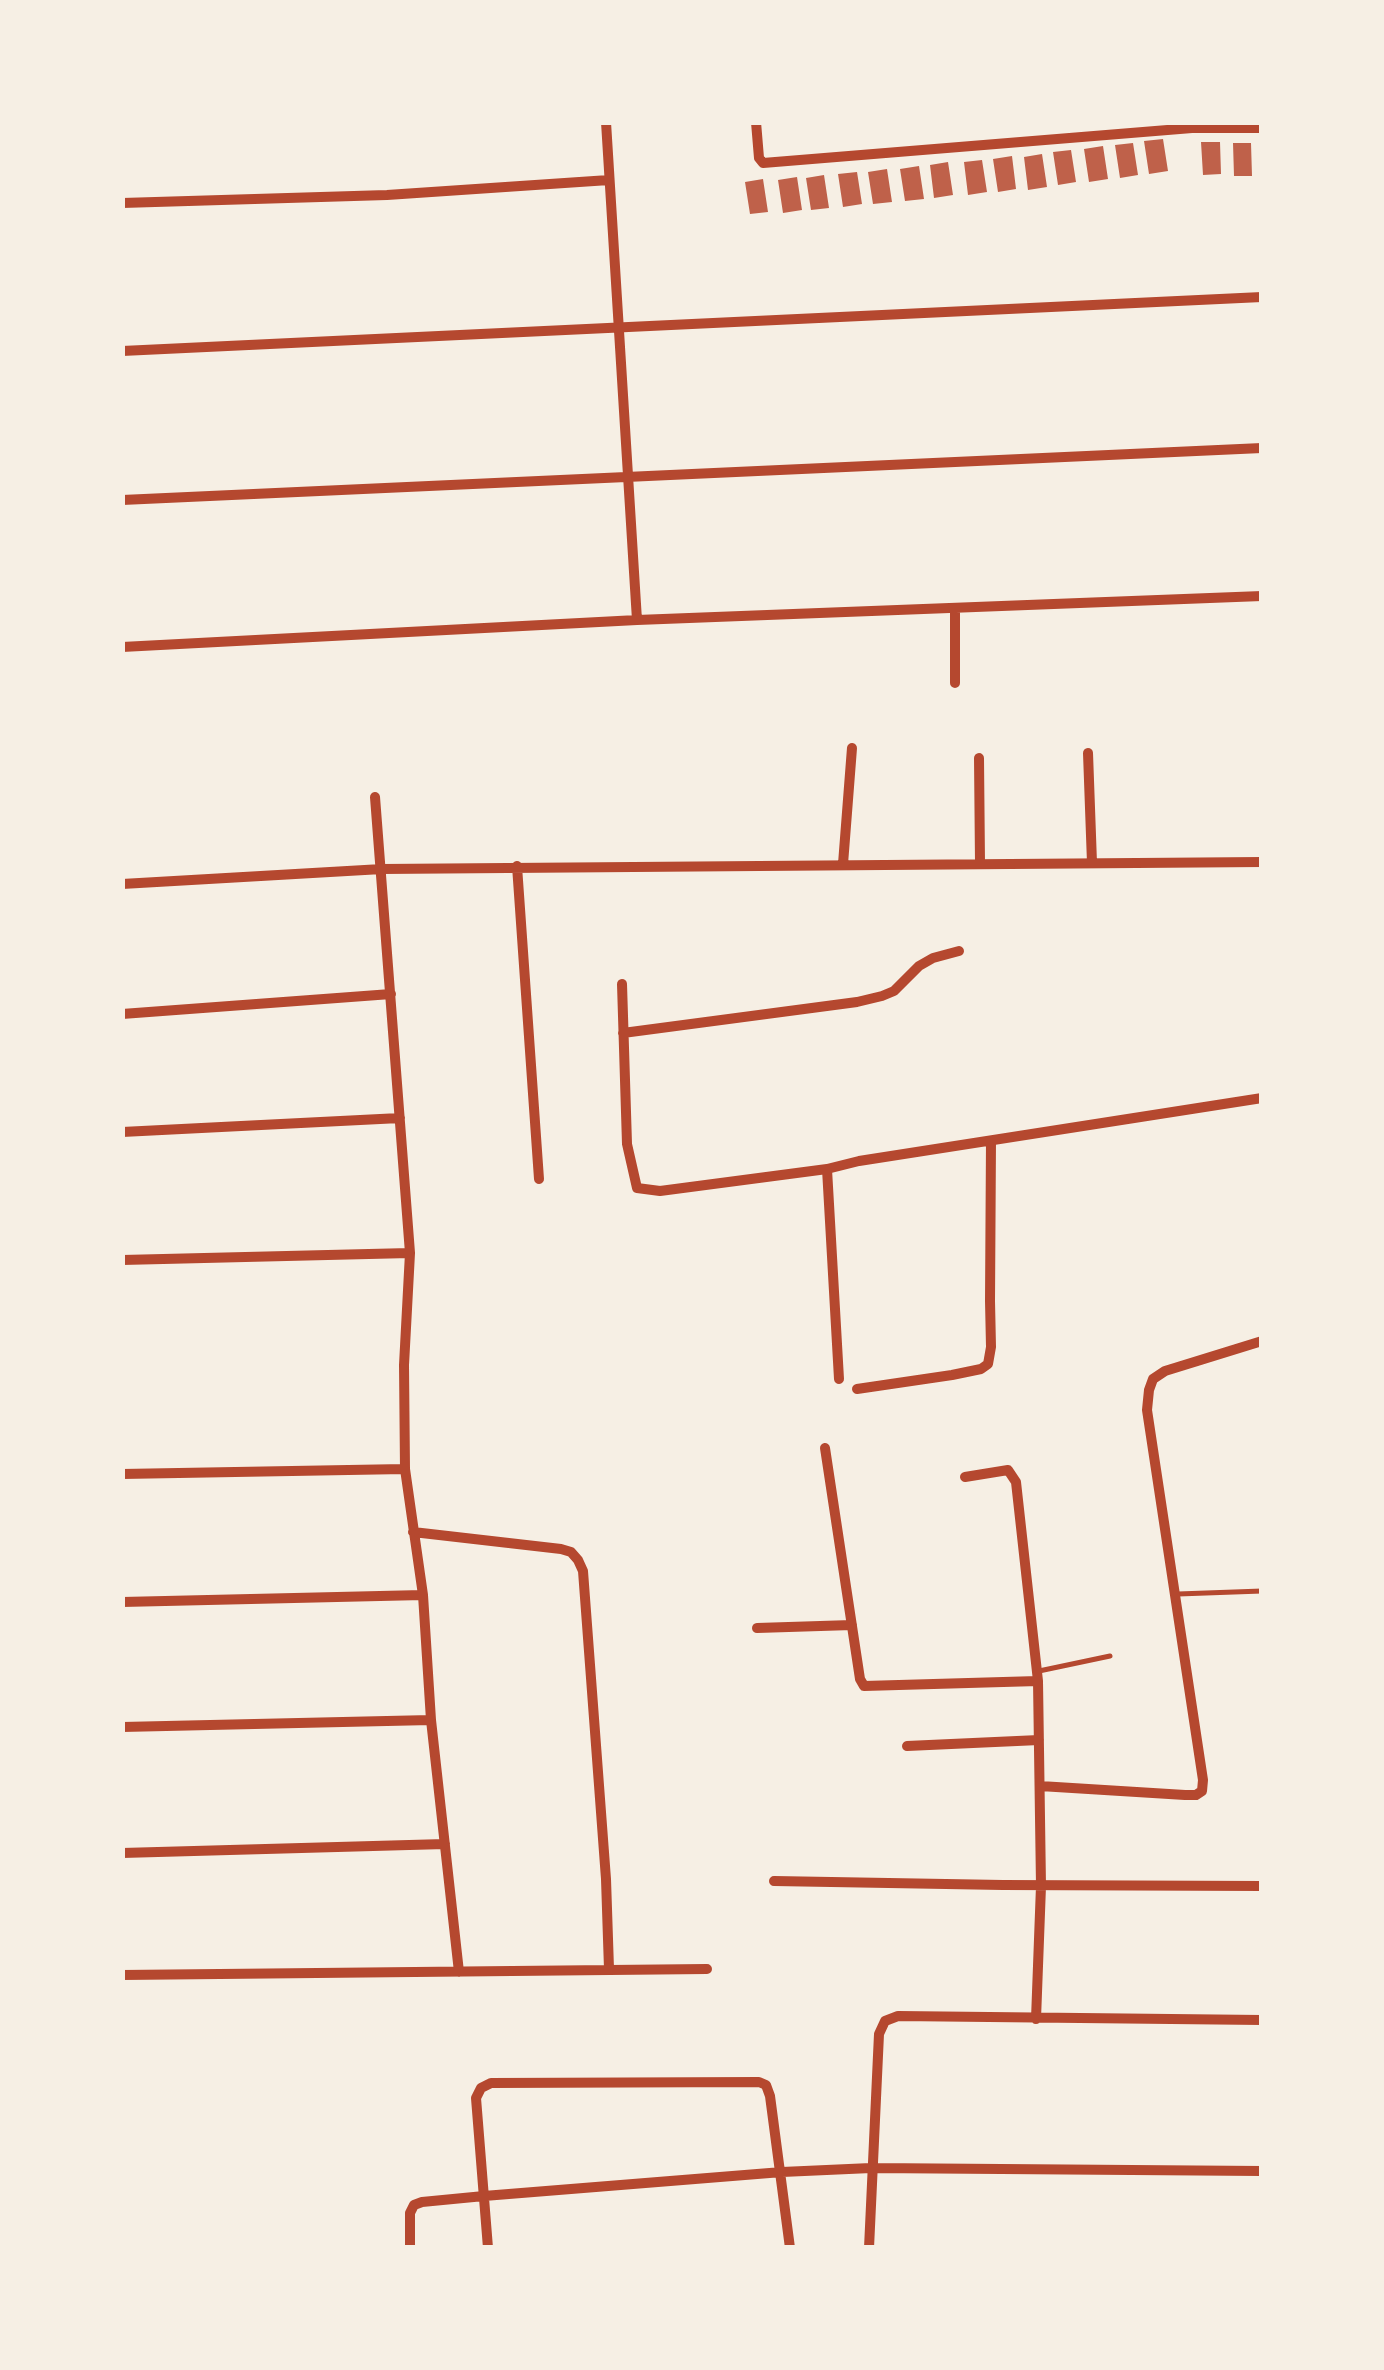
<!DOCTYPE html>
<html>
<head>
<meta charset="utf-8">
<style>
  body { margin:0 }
  #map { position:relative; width:1384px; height:2370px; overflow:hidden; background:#f6efe4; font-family:Rubik,sans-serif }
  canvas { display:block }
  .frame { position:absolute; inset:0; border:125px solid #f6efe4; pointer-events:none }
</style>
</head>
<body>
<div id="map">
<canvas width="1384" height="2370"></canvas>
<div class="frame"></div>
</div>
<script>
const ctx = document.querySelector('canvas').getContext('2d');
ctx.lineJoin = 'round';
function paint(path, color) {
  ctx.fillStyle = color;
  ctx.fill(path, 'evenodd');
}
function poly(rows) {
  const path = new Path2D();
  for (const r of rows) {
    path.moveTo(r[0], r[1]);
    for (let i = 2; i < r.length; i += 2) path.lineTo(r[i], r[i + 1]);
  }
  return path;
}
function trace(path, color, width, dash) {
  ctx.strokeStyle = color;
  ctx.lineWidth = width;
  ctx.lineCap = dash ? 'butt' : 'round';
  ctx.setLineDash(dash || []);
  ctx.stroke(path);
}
paint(poly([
  [1163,139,1168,171,1149,174,1144,141],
  [1201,142,1220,142,1221,174,1203,175],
  [1133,143,1138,175,1120,178,1115,145],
  [1233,143,1251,143,1252,176,1234,176],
  [1103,146,1108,179,1089,182,1084,149],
  [1071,150,1076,182,1058,185,1053,152],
  [1042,154,1047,187,1028,190,1024,157],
  [1012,156,1016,189,998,192,993,159],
  [982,160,987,192,968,195,964,162],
  [948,162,953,195,934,198,930,165],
  [919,166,924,199,905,201,900,169],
  [887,169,892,202,873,204,868,172],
  [857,172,862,204,843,207,838,174],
  [824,175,829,208,811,210,806,178],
  [797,177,802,210,783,213,778,180],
  [763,179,768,212,750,214,745,182]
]), '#bf614a');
trace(poly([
  [1178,1594,1262,1591],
  [1039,1671,1110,1656]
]), '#b5482f', 5);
trace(poly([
  [606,122,637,620],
  [756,122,759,158,763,163,1192,128,1262,128],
  [122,203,387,195,609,180],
  [122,351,1262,297],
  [122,500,1262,448],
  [955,608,955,683],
  [122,647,637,620,1262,596],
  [1088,753,1092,863],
  [979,758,980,863],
  [375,797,410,1253,404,1365,405,1469,423,1595,431,1720,459,1972],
  [843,864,852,748],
  [517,866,539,1179],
  [122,884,382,869,1262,862],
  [622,984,627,1144,637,1188,660,1191,827,1169],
  [122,1014,391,994],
  [623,1033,857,1002,882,996,894,991,919,966,933,958,959,951],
  [122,1132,400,1118],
  [122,1260,410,1253],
  [839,1379,827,1169,859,1161,1262,1098],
  [857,1389,952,1375,981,1369,988,1364,991,1347,990,1301,991,1141],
  [825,1448,860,1679,864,1686,1038,1681],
  [122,1474,405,1469],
  [965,1477,1008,1470,1016,1482,1038,1681,1041,1886,1036,2019],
  [413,1532,561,1549,571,1552,578,1560,583,1571,606,1879,609,1969],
  [122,1602,423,1595],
  [757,1628,852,1625],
  [122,1727,431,1720],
  [907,1746,1039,1740],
  [1040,1786,1185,1795,1196,1795,1202,1791,1203,1780,1147,1410,1149,1390,1153,1379,1165,1371,1262,1341],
  [122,1853,445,1844],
  [774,1881,1003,1885,1262,1886],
  [122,1975,707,1969],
  [410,2248,410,2213,414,2205,422,2202,484,2196,782,2172,871,2168,1262,2171],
  [488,2248,476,2098,481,2088,491,2083,759,2082,766,2085,770,2096,790,2248],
  [869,2248,879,2034,885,2021,898,2016,1262,2020]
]), '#b5482f', 10);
</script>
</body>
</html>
